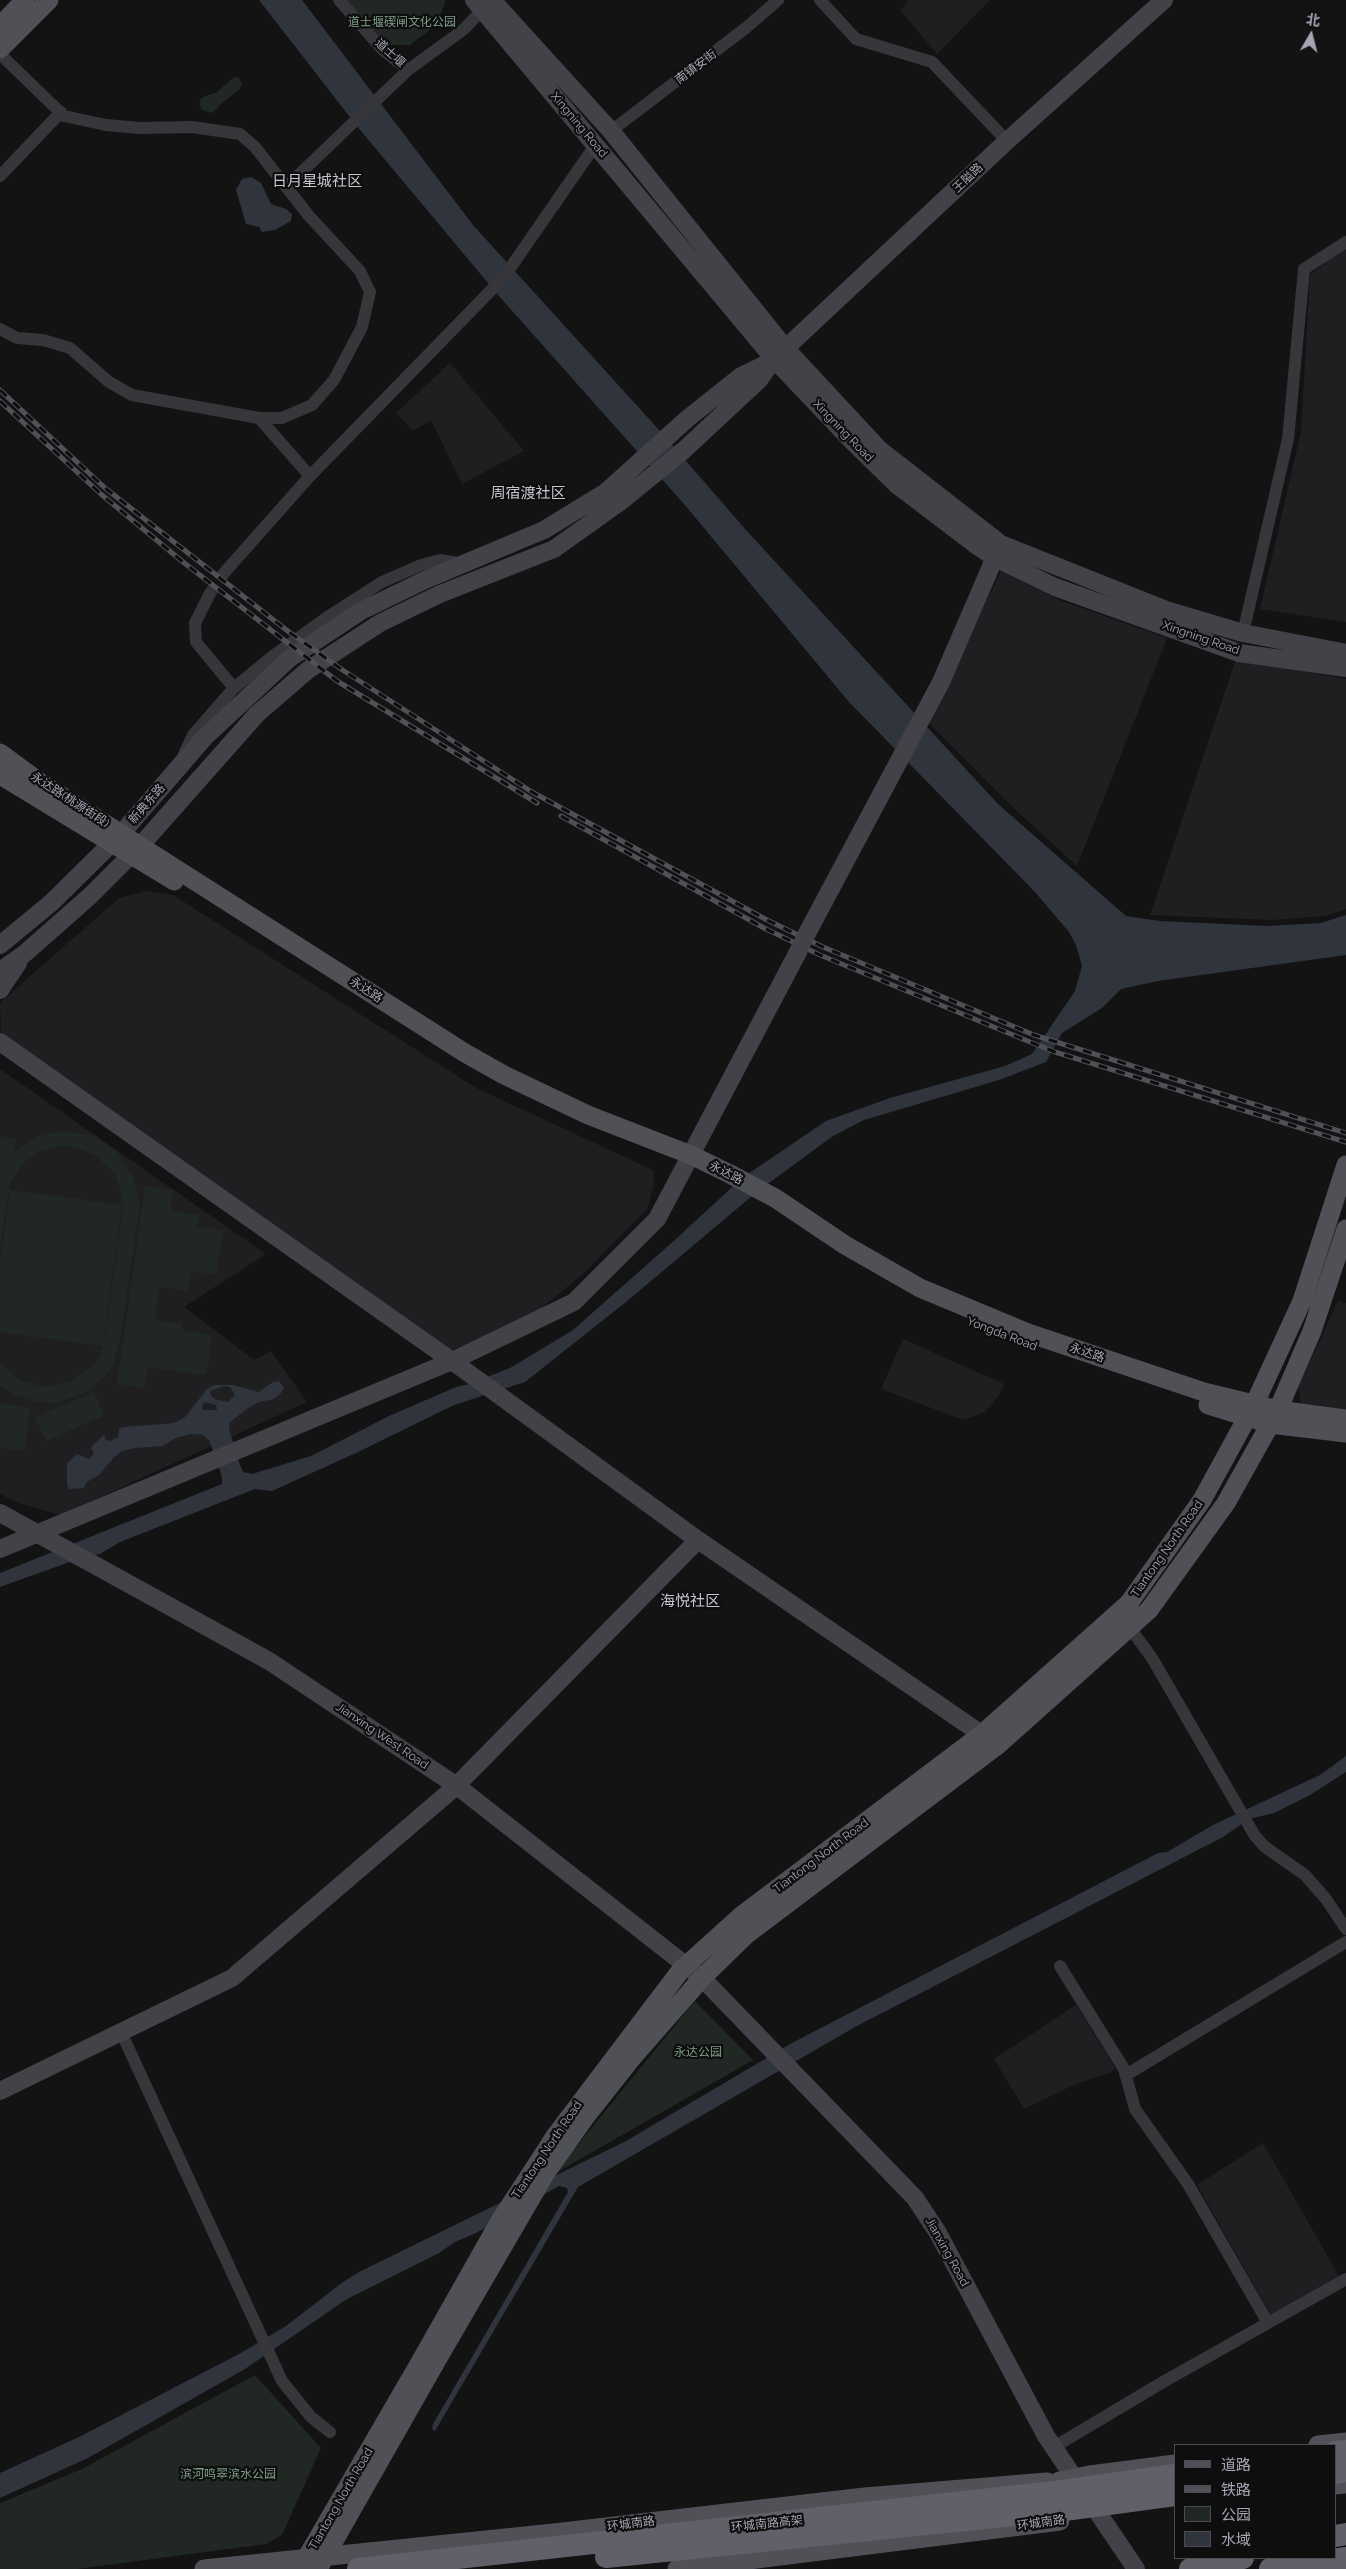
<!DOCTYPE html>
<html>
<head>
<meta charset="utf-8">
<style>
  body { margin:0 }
  #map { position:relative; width:1346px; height:2569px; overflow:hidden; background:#131314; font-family:Raleway,"Noto Sans SC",sans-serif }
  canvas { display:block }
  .legend { position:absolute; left:1174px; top:2444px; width:162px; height:115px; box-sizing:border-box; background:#0e0e0f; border:1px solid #4a4b51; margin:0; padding:6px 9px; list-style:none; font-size:15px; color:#a5a6b3 }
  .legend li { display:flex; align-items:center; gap:10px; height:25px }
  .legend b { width:25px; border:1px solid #4a4b51 }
  .north { position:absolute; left:1286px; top:10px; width:50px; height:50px; -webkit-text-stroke:4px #0e0e0f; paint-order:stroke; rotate:8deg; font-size:14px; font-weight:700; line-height:20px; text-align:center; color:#a5a6b3 }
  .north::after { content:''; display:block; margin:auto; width:18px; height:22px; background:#a5a6b3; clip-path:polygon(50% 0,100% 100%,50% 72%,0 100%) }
</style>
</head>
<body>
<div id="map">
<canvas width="1346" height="2569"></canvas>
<ul class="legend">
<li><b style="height:6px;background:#505057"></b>道路</li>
<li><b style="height:6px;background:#505057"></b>铁路</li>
<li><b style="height:14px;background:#212824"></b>公园</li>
<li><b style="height:14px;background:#2f343d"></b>水域</li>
</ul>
<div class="north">北</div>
</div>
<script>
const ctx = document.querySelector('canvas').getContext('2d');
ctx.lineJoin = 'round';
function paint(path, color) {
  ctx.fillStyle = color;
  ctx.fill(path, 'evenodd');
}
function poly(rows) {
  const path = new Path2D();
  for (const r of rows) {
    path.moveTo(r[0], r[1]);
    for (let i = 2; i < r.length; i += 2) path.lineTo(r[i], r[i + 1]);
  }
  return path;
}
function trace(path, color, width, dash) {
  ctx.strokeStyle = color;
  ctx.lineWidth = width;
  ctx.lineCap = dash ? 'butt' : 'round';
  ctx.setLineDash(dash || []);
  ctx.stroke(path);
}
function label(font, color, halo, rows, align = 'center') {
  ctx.font = font + ' Raleway,"Noto Sans SC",sans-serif';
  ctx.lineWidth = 4.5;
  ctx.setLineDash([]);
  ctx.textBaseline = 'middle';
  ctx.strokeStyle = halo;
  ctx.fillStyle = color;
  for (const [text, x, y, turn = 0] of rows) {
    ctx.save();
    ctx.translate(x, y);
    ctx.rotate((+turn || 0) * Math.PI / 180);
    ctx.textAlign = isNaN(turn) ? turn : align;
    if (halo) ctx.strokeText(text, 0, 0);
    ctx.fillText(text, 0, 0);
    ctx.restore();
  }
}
paint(poly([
  [908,0,990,0,937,54,901,11],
  [1346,246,1346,622,1260,609,1301,432,1310,275],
  [450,363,524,451,462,484,431,420,413,431,396,413],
  [1001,571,1062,601,1167,638,1077,866,1005,800,928,722],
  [1236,659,1346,679,1346,909,1325,916,1272,920,1150,915],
  [147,891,173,895,478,1089,653,1170,654,1185,647,1209,584,1273,534,1314,450,1351,1,1034,0,1005,3,1000,119,898],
  [0,1069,266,1254,184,1307,254,1360,271,1351,307,1402,61,1515,18,1503,0,1494],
  [1338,1301,1346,1303,1346,1412,1311,1409,1301,1403,1298,1387],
  [903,1339,1004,1384,999,1395,985,1412,963,1420,881,1389],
  [1076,2005,1115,2068,1112,2072,1076,2084,1024,2109,994,2059],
  [1263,2143,1339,2276,1271,2315,1197,2185]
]), '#1f1f21');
paint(poly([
  [344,0,446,0,436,25,410,45,387,45],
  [234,77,239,78,242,85,239,90,222,103,213,113,202,110,199,104,201,98,217,92],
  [57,1132,87,1134,96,1137,118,1153,132,1174,140,1204,121,1337,112,1367,104,1377,86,1392,56,1403,36,1402,13,1394,0,1386,0,1363,20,1380,44,1387,70,1382,94,1365,100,1355,105,1338,123,1205,119,1184,114,1173,95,1155,75,1147,63,1146,43,1150,23,1163,10,1184,0,1249,0,1136,16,1139,14,1152,36,1137],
  [145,1186,173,1190,170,1211,199,1215,197,1227,223,1230,216,1275,191,1271,188,1291,159,1287,155,1320,182,1324,182,1330,212,1335,206,1375,148,1367,145,1388,117,1384],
  [10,1190,122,1205,103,1346,0,1332,0,1263],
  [94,1392,104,1416,46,1441,35,1417],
  [0,1403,30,1408,25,1451,0,1448],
  [695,2001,753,2060,554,2174],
  [255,2375,321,2448,282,2535,266,2544,77,2569,0,2569,0,2503,82,2469]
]), '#212824');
paint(poly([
  [259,0,302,0,473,225,660,431,746,530,998,804,1126,916,1160,921,1267,926,1321,923,1346,915,1346,955,1158,981,1121,989,1102,1008,1062,1033,1046,1062,999,1080,864,1120,833,1136,758,1191,626,1302,525,1382,454,1405,356,1453,272,1491,255,1489,120,1542,100,1554,78,1559,0,1587,0,1573,222,1484,222,1477,209,1440,203,1435,191,1434,176,1438,162,1446,135,1448,122,1451,114,1457,99,1475,87,1482,84,1488,69,1489,67,1484,67,1463,77,1454,89,1459,94,1454,91,1447,104,1435,106,1440,110,1441,118,1437,119,1429,123,1427,174,1423,185,1417,207,1389,215,1385,233,1385,258,1392,273,1382,279,1381,284,1387,281,1393,274,1399,259,1402,248,1408,230,1422,229,1429,240,1465,243,1472,252,1474,311,1456,389,1416,456,1387,469,1384,510,1368,573,1330,677,1238,742,1178,826,1121,890,1098,1005,1066,1032,1054,1075,991,1082,966,1076,945,1069,932,1035,892,849,702,684,504,498,295,356,125],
  [224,1386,230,1387,235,1395,228,1402,215,1399,210,1394,210,1391],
  [206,1402,216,1405,217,1410,202,1410,203,1404],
  [251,177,261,183,271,204,286,209,292,214,291,221,275,230,262,232,259,227,246,224,236,190,242,179],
  [1346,1756,1346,1772,1310,1795,1274,1813,1249,1819,1223,1837,855,2027,578,2187,435,2431,432,2429,433,2424,568,2192,567,2188,559,2186,476,2233,455,2242,439,2253,347,2299,245,2369,88,2458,0,2498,0,2473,79,2437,239,2354,286,2326,343,2282,359,2272,626,2141,792,2043,1158,1853,1167,1852,1213,1825,1320,1775]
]), '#2f343d');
trace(poly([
  [209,595,224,573]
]), '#303034', 12, [12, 6]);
trace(poly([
  [339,0,382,49,408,70,463,30,488,4],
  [820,0,856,39,932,62,1007,141],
  [0,54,64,116,106,125,140,128,192,127,240,134,255,147,309,216,360,271,370,292,362,327,334,380,312,405,282,418,259,418,132,395,109,382,70,348,43,340,17,338,0,329],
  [611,131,747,27,778,0],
  [0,176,61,112],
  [286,187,408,70],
  [259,418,310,476],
  [224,573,310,476,504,277,596,144],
  [209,595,195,623,196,642,234,688],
  [1243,633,1288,439,1304,269,1346,242],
  [184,754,193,735,234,688,273,656,332,614,382,582,421,565,440,560,464,564],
  [1130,1628,1152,1658,1255,1836,1265,1847,1305,1875,1326,1899,1346,1929],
  [1060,1966,1124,2069,1135,2109,1188,2184,1268,2323],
  [121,2032,282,2381,311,2417,330,2432],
  [1126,2075,1346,1942],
  [1054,2447,1163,2382,1346,2279]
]), '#36363b', 12);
trace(poly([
  [474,0,774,359,851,440,897,485,976,545,995,558,1055,587,1239,653,1346,668],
  [492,0,611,131,786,349,879,449,1001,544,1169,611,1243,633,1346,653],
  [804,939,941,682,999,548],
  [0,945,51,903,121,834,204,738,290,658,361,611,425,580,544,530,606,492,687,419,741,376,772,361],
  [0,971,23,955,90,896,141,845,257,714,308,670,380,623,440,594,554,549,620,502,684,450,759,380,774,359,1007,141,1164,0],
  [0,990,18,963],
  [0,1042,452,1361,698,1540,993,1742],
  [0,1513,269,1661,457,1786,702,1978,915,2198,938,2233,1046,2436,1136,2569],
  [0,1549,452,1361,574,1302,657,1219,798,952],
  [0,2091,232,1978,454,1788,698,1540]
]), '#424248', 18);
trace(poly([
  [0,26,25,0],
  [0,49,49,0],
  [0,753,38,781,465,1053,504,1075,588,1115,691,1155,730,1174,775,1198,845,1245,920,1288,1028,1333,1204,1392,1278,1410,1346,1419],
  [0,775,174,881],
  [1208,1405,1270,1424,1346,1433],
  [422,2359,500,2221,556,2135,681,1970,742,1915,982,1734,1129,1603,1202,1500,1254,1405,1302,1301,1346,1165],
  [434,2365,545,2174,586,2116,631,2059,702,1978,746,1935,998,1745,1149,1610,1226,1503,1278,1410,1312,1331,1346,1229],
  [1318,2445,1346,2442],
  [1090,2475,1175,2464],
  [1335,2485,1346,2484],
  [204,2569,554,2533,865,2497,1047,2482],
  [677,2569,1060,2521]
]), '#505057', 19);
trace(poly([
  [1335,2452,1346,2451],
  [1335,2473,1346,2471],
  [1335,2536,1346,2534],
  [1190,2569,1243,2558],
  [1270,2569,1346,2558]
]), '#606069', 22);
const rail = poly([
  [0,390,105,488,289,632,344,671,532,792,767,920,823,947,1034,1035,1346,1133],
  [0,401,102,495,183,562,337,681,537,803],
  [561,816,764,928,820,955,1030,1042,1055,1052,1346,1142]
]);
trace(rail, '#505057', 5);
trace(rail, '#0e0e0f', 3, [9]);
trace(poly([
  [798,952,804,939]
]), '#424248', 18);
trace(poly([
  [1059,2481,1090,2475],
  [300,2569,422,2359],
  [318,2569,434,2365]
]), '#505057', 19);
trace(poly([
  [606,2557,1072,2509,1175,2495],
  [358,2569,1055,2492,1175,2475]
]), '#606069', 22);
label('12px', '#7e9d88', '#0e0e0f', [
  ["道士堰碶闸文化公园",402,22],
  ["永达公园",698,2052],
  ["滨河鸣翠滨水公园",228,2474]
]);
label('12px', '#a5a6b3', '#0e0e0f', [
  ["道士堰",390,53,42],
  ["南镇安街",696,67,-37],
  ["Xingning Road",579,125,50],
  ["王隘路",968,178,-43],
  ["Xingning Road",843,431,46],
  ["Xingning Road",1201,638,19],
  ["永达路(桃源街段)",70,800,33],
  ["新典东路",147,804,-49],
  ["永达路",366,990,33],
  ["永达路",726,1173,27],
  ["Yongda Road",1002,1334,21],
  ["永达路",1087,1353,18],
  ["Tiantong North Road",1167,1549,-55],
  ["Jianxing West Road",382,1736,34],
  ["Tiantong North Road",821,1856,-37],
  ["Tiantong North Road",547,2150,-56],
  ["Jianxing Road",947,2252,61],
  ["Tiantong North Road",341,2499,-60],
  ["环城南路",1041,2523,-8],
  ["环城南路",631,2524,-7],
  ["环城南路高架",767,2524,-6]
]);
label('15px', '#c6c6d0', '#0e0e0f', [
  ["日月星城社区",317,181],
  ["周宿渡社区",528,493],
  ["海悦社区",690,1601]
]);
</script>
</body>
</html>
